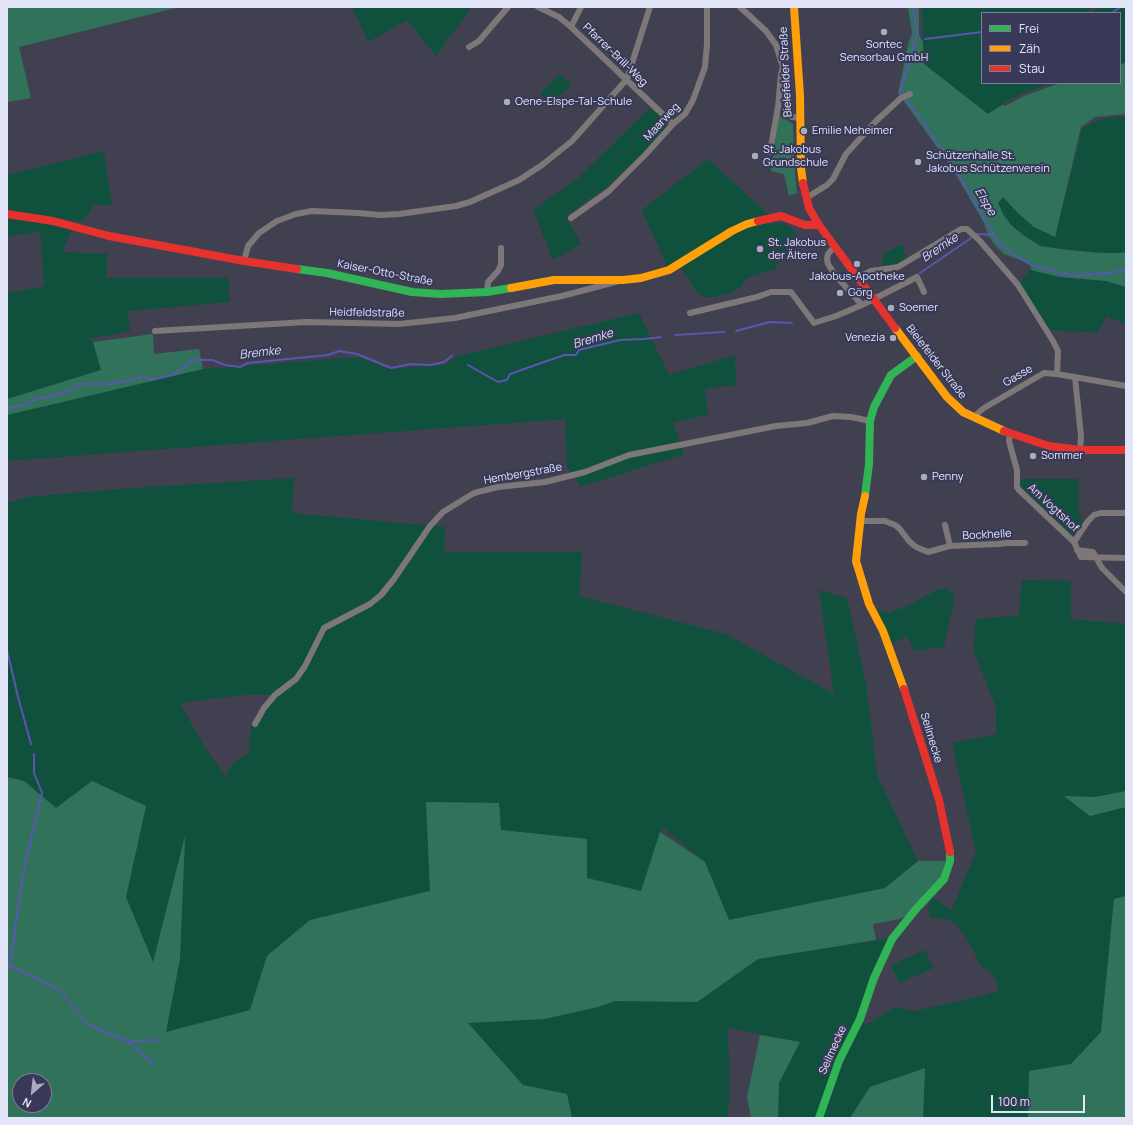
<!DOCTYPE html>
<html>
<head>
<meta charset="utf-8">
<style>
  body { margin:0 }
  #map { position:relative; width:1133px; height:1125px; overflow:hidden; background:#404051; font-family:Manrope,sans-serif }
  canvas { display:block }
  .frame { position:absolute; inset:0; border:8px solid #e3e5f9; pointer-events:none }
  .legend { position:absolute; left:981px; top:12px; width:140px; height:72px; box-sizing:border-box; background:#383859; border:1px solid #7c7d99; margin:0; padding:5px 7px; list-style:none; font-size:12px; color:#e3e5f9 }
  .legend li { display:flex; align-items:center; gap:8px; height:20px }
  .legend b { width:20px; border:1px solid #7c7d99 }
  .north { position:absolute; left:12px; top:1073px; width:40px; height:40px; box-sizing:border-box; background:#383859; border:1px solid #7c7d99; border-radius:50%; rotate:208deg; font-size:11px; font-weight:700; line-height:16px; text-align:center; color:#e3e5f9 }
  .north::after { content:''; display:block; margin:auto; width:14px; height:18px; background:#aaabbe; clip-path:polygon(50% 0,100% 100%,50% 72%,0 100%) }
  .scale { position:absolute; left:991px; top:1095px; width:94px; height:18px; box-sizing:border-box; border:2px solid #e3e5f9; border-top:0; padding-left:5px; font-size:12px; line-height:14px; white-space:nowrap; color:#e3e5f9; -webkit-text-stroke:3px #383859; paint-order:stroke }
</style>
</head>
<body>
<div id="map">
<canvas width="1133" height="1125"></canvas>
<div class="frame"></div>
<ul class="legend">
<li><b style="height:5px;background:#30b455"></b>Frei</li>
<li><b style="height:5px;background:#ff9f0a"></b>Zäh</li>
<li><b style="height:5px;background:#e5322d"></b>Stau</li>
</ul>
<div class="north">N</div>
<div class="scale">100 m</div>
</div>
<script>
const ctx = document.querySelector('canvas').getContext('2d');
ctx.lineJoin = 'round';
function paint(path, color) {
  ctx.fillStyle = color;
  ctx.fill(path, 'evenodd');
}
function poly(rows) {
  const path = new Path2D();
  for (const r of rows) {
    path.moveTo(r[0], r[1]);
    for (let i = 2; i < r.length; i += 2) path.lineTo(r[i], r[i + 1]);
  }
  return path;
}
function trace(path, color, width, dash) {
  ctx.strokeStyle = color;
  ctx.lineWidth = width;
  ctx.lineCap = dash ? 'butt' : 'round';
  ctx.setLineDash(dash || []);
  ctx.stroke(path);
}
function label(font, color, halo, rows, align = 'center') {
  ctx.font = font + ' Manrope,sans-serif';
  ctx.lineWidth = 4;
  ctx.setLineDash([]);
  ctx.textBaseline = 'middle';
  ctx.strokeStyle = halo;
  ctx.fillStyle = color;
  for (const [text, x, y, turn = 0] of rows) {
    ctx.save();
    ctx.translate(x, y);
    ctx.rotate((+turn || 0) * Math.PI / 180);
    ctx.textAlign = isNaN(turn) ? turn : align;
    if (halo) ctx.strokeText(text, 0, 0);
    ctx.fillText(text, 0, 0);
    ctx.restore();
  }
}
paint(poly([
  [352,7,472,7,436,56,407,20,368,42],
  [922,7,1094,7,1086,13,982,13,982,83,1051,83,1020,94,1009,100,988,114,924,64],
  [1099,7,1126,7,1126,62,1120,65,1120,13,1091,13],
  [560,73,571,85,551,104,540,94],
  [650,108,665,120,666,128,644,152,607,187,566,216,581,244,553,260,533,210,577,179],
  [1126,117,1126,252,1120,253,1101,253,1045,247,1031,240,1011,225,1003,214,998,203,1002,198,1004,198,1019,214,1055,237,1082,129,1098,120,1106,118],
  [104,151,112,205,94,205,82,222,7,210,7,175],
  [708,159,768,214,746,221,673,265,667,266,642,210],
  [7,219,41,223,72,230,62,252,107,254,107,278,228,278,230,302,128,311,130,331,89,339,93,342,102,370,7,399,7,293,44,286,40,232,7,236],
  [782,223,792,228,796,233,796,238,792,245,775,269,746,278,741,287,733,292,715,297,705,297,697,292,679,266,736,232,760,224],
  [903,244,905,262,898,266,882,267,883,254],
  [1030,269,1060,277,1106,281,1126,287,1126,324,1107,316,1097,333,1050,330,1019,284],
  [639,313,669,375,735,355,736,385,705,389,708,415,673,422,684,454,581,487,567,467,565,419,7,461,7,415,203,369,359,357,390,369,444,365,458,356],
  [294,478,292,513,445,527,444,552,582,552,579,596,726,634,834,694,819,590,847,598,866,683,877,775,918,861,885,888,729,920,705,862,663,828,641,891,586,878,587,839,500,830,499,804,426,802,430,891,310,920,267,956,250,1010,166,1032,180,959,185,839,153,963,126,897,146,806,92,781,56,808,24,781,7,777,7,503,27,497,118,489],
  [245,695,273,695,258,714,251,727,249,754,241,757,232,765,225,776,202,743,180,703],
  [1020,479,1079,479,1078,512,1083,521,1073,536,1020,486],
  [1022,580,1071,581,1071,619,1126,624,1126,791,1095,797,1065,797,1090,816,1126,807,1126,896,1114,899,1101,1032,1071,1064,1029,1071,1028,1118,923,1118,925,1069,870,1087,850,1118,778,1118,779,1083,800,1042,728,1028,730,1092,727,1118,572,1118,566,1094,523,1085,468,1023,544,1019,598,1007,615,1001,697,1002,758,959,891,938,860,1024,864,1025,871,1022,892,1009,899,1007,914,1011,986,995,998,990,996,980,990,972,981,966,966,937,957,926,948,919,933,918,930,917,928,905,934,898,951,911,976,852,952,743,996,734,996,708,973,649,976,619,1019,615],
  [947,588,955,595,944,647,914,651,908,636,892,643,876,609,889,613,909,605,937,590],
  [925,950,933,968,899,983,891,965]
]), '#10513d');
paint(poly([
  [7,7,180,7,19,47,31,98,7,102],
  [908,7,919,7,919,35,923,42,924,64,988,114,1002,105,1005,106,1024,96,1060,83,1120,83,1120,65,1126,62,1126,114,1095,117,1081,127,1055,237,1034,227,1019,214,1004,198,1002,198,998,203,1003,214,1011,225,1023,235,1040,246,1067,250,1101,253,1120,253,1126,252,1126,287,1106,281,1060,277,1034,271,1030,269,1032,267,1023,261,1004,254,995,245,988,235,984,223,952,168,898,93,908,45,912,33],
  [779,115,793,124,794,163,797,193,789,196,784,174,771,171],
  [153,334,154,354,199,349,203,369,7,415,7,399,101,370,93,342],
  [7,777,24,781,56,808,92,781,146,806,126,897,153,962,185,836,180,959,166,1032,250,1010,267,956,310,920,430,891,426,802,499,803,501,830,587,839,587,878,641,891,660,832,705,862,729,920,885,888,918,861,945,861,941,877,909,914,900,919,873,924,876,940,758,959,697,1002,615,1001,598,1007,544,1019,468,1023,523,1085,567,1094,572,1118,7,1118],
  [20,1081,44,1081,44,1105,20,1105],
  [1126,791,1126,807,1090,816,1064,796,1095,797],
  [1126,896,1126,1118,1028,1118,1029,1071,1071,1064,1101,1032,1114,899],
  [760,1035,800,1042,779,1083,778,1118,751,1118,747,1097],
  [925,1068,923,1118,850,1118,870,1087]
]), '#31735a');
trace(poly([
  [913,7,917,35,900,93,923,122,958,174,999,243,1019,258,1033,266,1073,276,1126,271],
  [1111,13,1121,7],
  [925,39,982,32],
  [976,234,993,235],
  [920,273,971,238],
  [736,331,770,322,792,323],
  [675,335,724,332],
  [468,365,498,382,507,380,510,374,544,362,565,355,576,355,579,350,620,340,645,339,661,337],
  [7,408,25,405,34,400,73,390,77,384,110,384,139,378,143,375,151,380,175,374,192,360,212,360,225,365,240,367,248,363,328,355,339,351,357,354,391,368,411,364,431,365,444,362,452,356],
  [7,650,18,697,31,744],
  [10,966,60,990,87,1024,127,1041,154,1064],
  [7,969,10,966,23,873,42,793,34,773,34,754],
  [127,1041,159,1040]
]), '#5b55b1', 2);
trace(poly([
  [538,7,559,17,571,27,673,124],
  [740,7,766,31,776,45,786,77,787,111,792,117,800,118],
  [571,27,581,7],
  [469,47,479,41,508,7],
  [770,152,778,107,781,74,783,67],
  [806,198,827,185,833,179,846,154,876,121,901,98,910,94],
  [571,218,609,191,646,154,673,124,685,114,693,100,705,67,707,44,707,7],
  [834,247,828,254,827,259,828,264,835,275,862,305],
  [244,261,248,246,259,233,277,221,296,214,312,211,358,213,380,215,399,214,456,206,470,202,519,180,542,165,572,141,627,79,650,7],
  [857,278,871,271,898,267,961,229,967,229,980,241,1018,285,1053,341,1058,351,1057,374],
  [487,292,488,282,498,271,501,265,501,248],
  [690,313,757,297,771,292,791,292,814,323,836,316,862,305,917,277,924,292],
  [155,331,306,322,399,324,455,318,562,296,619,281],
  [1075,377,1081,436,1080,450],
  [975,418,978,413,984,408,1044,373,1057,374,1126,386],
  [1010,434,1009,441,1017,470,1017,487,1019,490,1074,542,1081,557,1126,558],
  [860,521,885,521,895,525,899,528,909,541,916,547,928,552,950,546,998,544,1007,543,1025,543],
  [945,525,950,546],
  [1074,542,1088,521,1094,515,1100,513,1126,513],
  [1077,550,1093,552,1102,568,1126,592],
  [255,724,264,708,275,695,296,679,305,666,324,628,370,604,381,595,394,579,430,526,443,512,474,493,498,487,545,482,585,472,629,455,776,426,807,423,833,416,851,417,870,421]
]), '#7d7777', 6);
trace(poly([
  [297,269,327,273,412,292,440,294,487,292,511,288],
  [865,496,869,464,870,421,874,407,891,375,917,356],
  [819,1118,839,1061,860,1019,874,978,892,939,916,909,944,879,950,861,950,852]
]), '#30b455', 8);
trace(poly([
  [794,7,800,95,801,168,803,183],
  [511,288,554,280,623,280,641,278,669,270,732,231,747,224,758,221],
  [895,328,947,397,963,412,1004,431],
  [865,496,861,514,856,561,869,604,883,631,904,689]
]), '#ff9f0a', 8);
trace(poly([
  [803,183,809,208,819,225,895,328],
  [7,214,53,221,109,236,244,261,297,269],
  [758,221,781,216,805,225,819,225],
  [1004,431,1049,446,1080,450,1126,450],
  [904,689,939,800,950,852]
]), '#e5322d', 8);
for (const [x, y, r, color] of [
  [884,32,4,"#aaabbe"],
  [507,102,4,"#aaabbe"],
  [804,131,4,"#aaabbe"],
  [755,156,4,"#aaabbe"],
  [918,162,4,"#aaabbe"],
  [760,249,4,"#aaabbe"],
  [857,264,4,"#aaabbe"],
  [840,293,4,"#aaabbe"],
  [891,308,4,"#aaabbe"],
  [893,338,4,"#aaabbe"],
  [1033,456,4,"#aaabbe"],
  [924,477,4,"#aaabbe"]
]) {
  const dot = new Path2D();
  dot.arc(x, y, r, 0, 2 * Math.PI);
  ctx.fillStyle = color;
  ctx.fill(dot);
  trace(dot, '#383859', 1.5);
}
label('11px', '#e3e5f9', '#383859', [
  ["Sontec",884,45,"center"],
  ["Sensorbau GmbH",884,58,"center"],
  ["Oene-Elspe-Tal-Schule",515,102],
  ["Emilie Neheimer",812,131],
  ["St. Jakobus",763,150],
  ["Grundschule",763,163],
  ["Schützenhalle St.",926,156],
  ["Jakobus Schützenverein",926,169],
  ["St. Jakobus",768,243],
  ["der Ältere",768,256],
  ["Jakobus-Apotheke",857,277,"center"],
  ["Görg",848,293],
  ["Soemer",899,308],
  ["Venezia",885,338,"right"],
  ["Sommer",1041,456],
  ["Penny",932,477]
], 'left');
label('11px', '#e3e5f9', '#383859', [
  ["Pfarrer-Brill-Weg",615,55,44],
  ["Bielefelder Straße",786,72,-93],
  ["Maarweg",662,122,-47],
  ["Kaiser-Otto-Straße",385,273,11],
  ["Heidfeldstraße",367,313,1],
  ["Bielefelder Straße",936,362,52],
  ["Gasse",1018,376,-30],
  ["Hembergstraße",523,474,-10],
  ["Am Vogtshof",1053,508,43],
  ["Bockhelle",987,535,-3],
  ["Seilmecke",931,738,73],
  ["Seilmecke",833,1050,-66]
]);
label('italic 12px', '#dbddf7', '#383859', [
  ["Elspe",985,202,59],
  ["Bremke",940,248,-34],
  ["Bremke",593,339,-17],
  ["Bremke",260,353,-7]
]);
</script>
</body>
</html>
